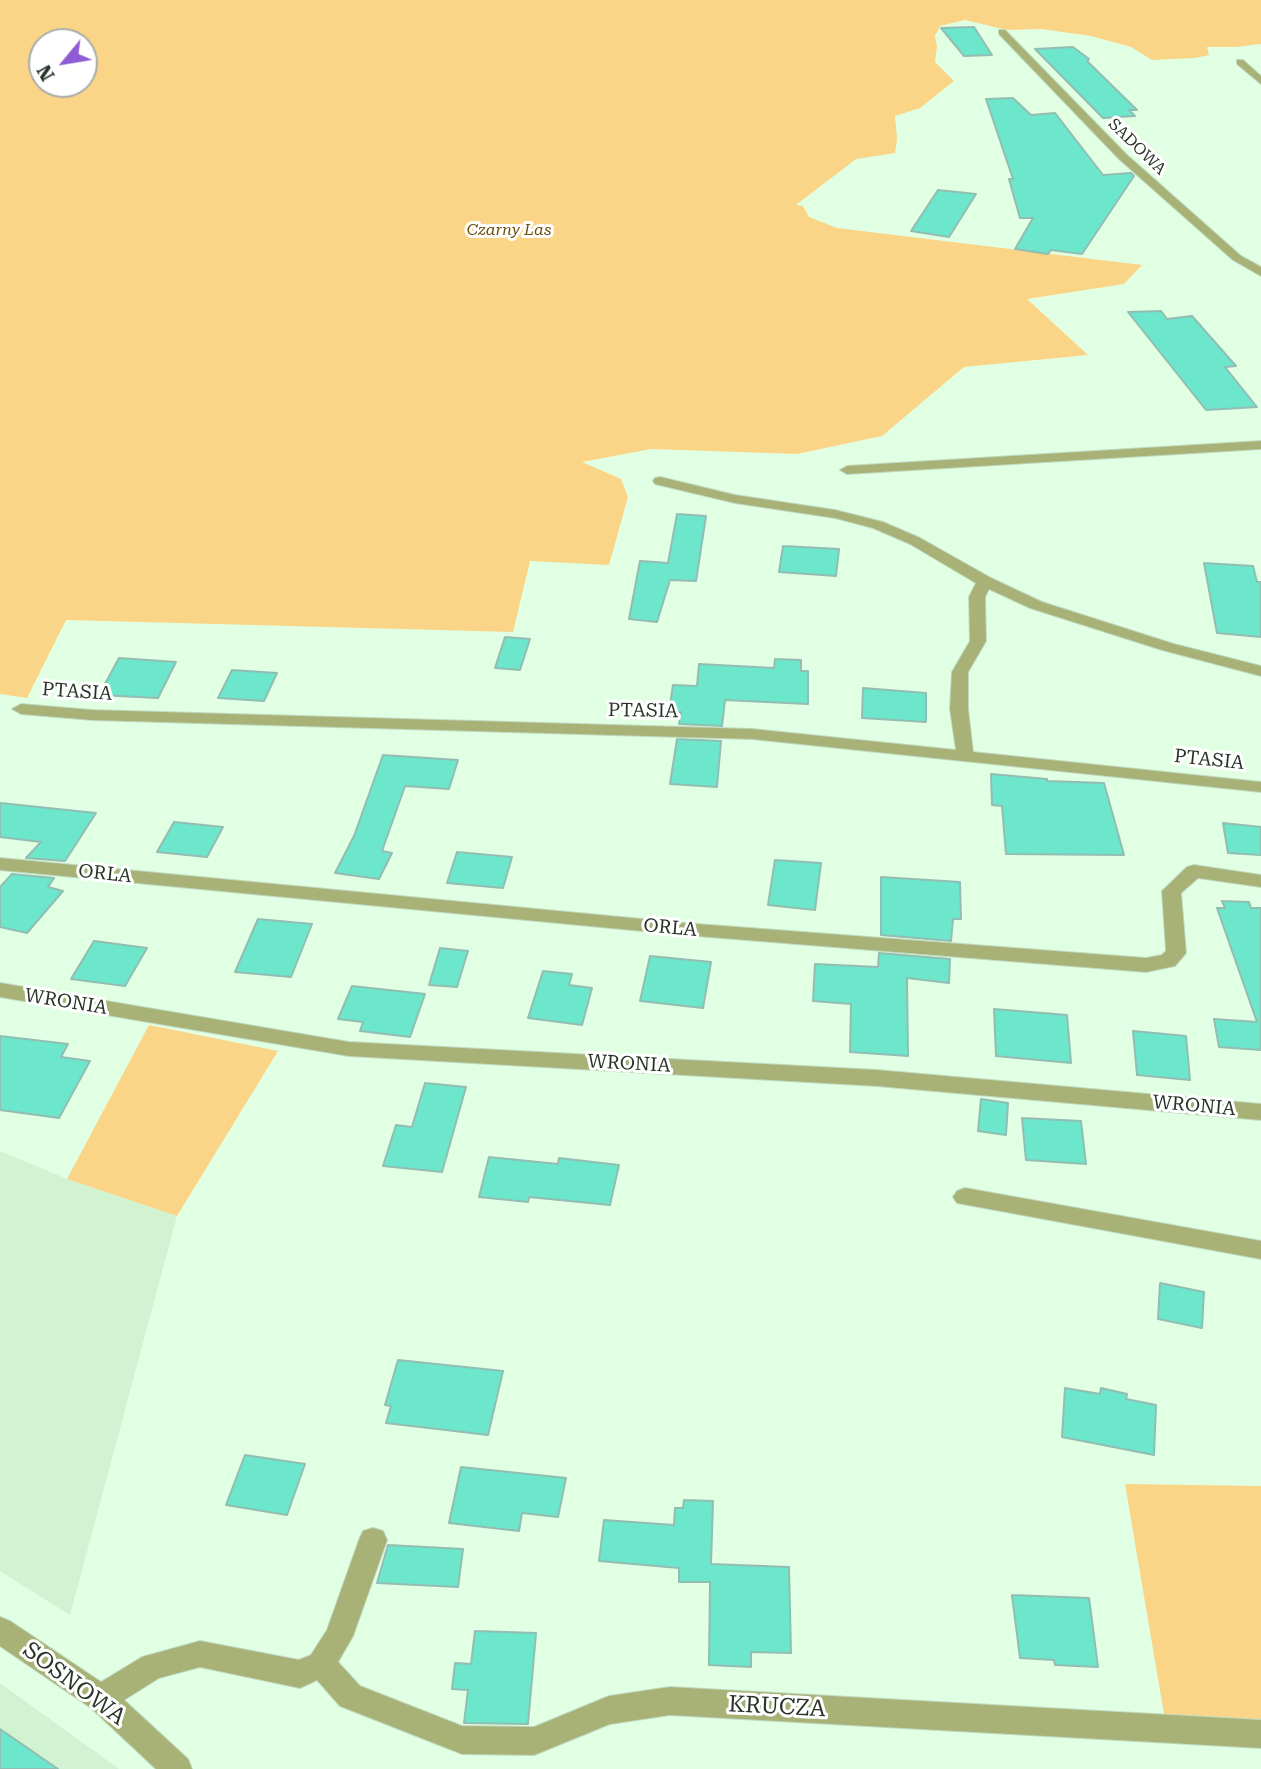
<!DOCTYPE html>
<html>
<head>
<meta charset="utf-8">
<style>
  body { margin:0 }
  #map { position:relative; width:1261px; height:1769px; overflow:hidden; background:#e1ffe3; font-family:"Roboto Serif",serif }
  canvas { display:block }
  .north { position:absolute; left:28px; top:28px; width:70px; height:70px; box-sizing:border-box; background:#fff; border:2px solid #a9aea9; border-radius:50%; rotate:240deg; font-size:19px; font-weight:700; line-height:28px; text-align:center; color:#293429 }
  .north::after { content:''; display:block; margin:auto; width:24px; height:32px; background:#8e5cd5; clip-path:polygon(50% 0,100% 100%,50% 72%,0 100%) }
</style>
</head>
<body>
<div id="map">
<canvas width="1261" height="1769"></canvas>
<div class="north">N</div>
</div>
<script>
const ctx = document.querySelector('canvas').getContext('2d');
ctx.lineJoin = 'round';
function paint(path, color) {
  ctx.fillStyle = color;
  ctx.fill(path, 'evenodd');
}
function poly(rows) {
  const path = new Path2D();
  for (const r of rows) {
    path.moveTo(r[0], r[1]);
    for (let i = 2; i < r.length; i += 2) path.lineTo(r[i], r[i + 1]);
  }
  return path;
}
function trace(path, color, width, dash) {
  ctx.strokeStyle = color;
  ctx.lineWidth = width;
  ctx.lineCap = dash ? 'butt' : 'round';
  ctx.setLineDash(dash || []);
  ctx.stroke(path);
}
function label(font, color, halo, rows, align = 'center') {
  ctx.font = font + ' "Roboto Serif",serif';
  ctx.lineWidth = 6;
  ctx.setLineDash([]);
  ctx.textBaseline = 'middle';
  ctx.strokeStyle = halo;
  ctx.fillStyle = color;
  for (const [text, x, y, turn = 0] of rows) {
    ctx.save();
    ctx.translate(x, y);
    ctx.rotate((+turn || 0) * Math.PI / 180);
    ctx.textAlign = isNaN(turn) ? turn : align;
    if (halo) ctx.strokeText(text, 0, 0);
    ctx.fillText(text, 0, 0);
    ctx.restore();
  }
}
paint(poly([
  [0,1151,67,1179,177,1216,70,1615,0,1571],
  [0,1683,119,1769,0,1769]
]), '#d1f3d2');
paint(poly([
  [0,0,1261,0,1261,44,1236,47,1207,47,1209,55,1195,58,1152,60,1131,47,1091,36,1041,29,1007,30,965,20,940,26,935,36,937,46,935,62,954,81,920,108,895,116,897,139,895,153,856,159,796,205,803,206,809,217,837,228,1142,265,1124,284,1027,299,1088,355,964,367,882,436,797,454,651,449,582,462,621,479,628,497,609,565,530,561,513,632,66,620,27,698,0,694],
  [42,42,84,42,84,84,42,84],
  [149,1025,278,1051,177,1216,67,1179],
  [1125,1484,1261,1486,1261,1722,1165,1720]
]), '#fad587');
const building = poly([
  [974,27,992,55,964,56,941,28,974,27],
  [1073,47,1089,59,1087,61,1137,110,1129,110,1135,116,1103,118,1035,49,1073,47],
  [1013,98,1031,115,1055,113,1103,175,1131,173,1134,176,1082,254,1051,250,1048,254,1015,249,1033,218,1020,218,1009,179,1013,179,986,99,1013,98],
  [938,190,976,194,949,237,911,231,938,190],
  [1161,311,1167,319,1192,316,1236,366,1225,367,1257,407,1206,410,1128,312,1161,311],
  [677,514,706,516,696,581,670,580,657,622,629,619,640,561,668,563,677,514],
  [783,546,839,549,836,576,779,572,783,546],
  [1204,563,1253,566,1257,582,1261,582,1261,637,1217,633,1204,563],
  [505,637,530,639,520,670,495,668,505,637],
  [119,658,176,662,158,698,99,695,119,658],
  [775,659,801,660,801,671,808,671,808,704,725,700,722,726,679,724,681,712,669,712,673,685,697,686,699,664,774,668,775,659],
  [232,670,277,673,264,701,218,698,232,670],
  [863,688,926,693,926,722,862,718,863,688],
  [677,739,721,741,717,787,670,784,677,739],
  [383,755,458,760,449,789,405,786,382,851,392,853,379,879,335,873,354,836,383,755],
  [991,774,1047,779,1047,781,1104,783,1124,855,1006,854,1002,806,992,805,991,774],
  [0,803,96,813,65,861,26,858,41,842,0,837,0,803],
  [174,822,223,827,207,857,157,852,174,822],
  [1223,823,1261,827,1261,855,1228,853,1223,823],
  [457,852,512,857,503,888,447,883,457,852],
  [775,860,821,863,815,910,768,905,775,860],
  [12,874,54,878,48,887,63,891,27,933,0,927,0,887,12,874],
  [881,877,960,882,961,919,953,919,951,941,881,935,881,877],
  [1222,901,1249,902,1251,908,1261,908,1261,1050,1219,1047,1214,1019,1257,1022,1217,908,1225,908,1222,901],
  [258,919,312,924,291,977,235,972,258,919],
  [94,941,147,948,125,986,71,979,94,941],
  [440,948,468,951,457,987,429,985,440,948],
  [879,953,950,959,949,983,907,978,908,1056,850,1052,851,1004,813,1001,815,964,878,967,879,953],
  [650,956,711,962,703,1008,640,1001,650,956],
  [543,971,572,974,569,985,592,988,582,1025,528,1018,543,971],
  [352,986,425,994,410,1037,360,1031,363,1022,338,1019,352,986],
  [994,1009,1067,1015,1071,1063,996,1056,994,1009],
  [1133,1031,1186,1036,1190,1080,1137,1075,1133,1031],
  [0,1036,68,1044,61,1057,90,1061,59,1118,0,1110,0,1036],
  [425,1083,466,1087,442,1172,383,1166,396,1125,412,1127,425,1083],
  [981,1099,1008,1103,1006,1135,978,1131,981,1099],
  [1022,1118,1081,1121,1086,1164,1026,1160,1022,1118],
  [489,1157,558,1164,559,1158,619,1165,610,1205,529,1197,528,1202,479,1197,489,1157],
  [1160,1283,1204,1292,1202,1328,1158,1319,1160,1283],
  [398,1360,503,1371,488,1435,386,1423,391,1406,385,1405,398,1360],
  [1065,1388,1100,1394,1101,1388,1127,1394,1126,1399,1156,1405,1154,1455,1062,1437,1065,1388],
  [245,1455,305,1464,287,1515,226,1505,245,1455],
  [461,1467,566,1478,558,1517,522,1513,519,1531,449,1523,461,1467],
  [684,1500,713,1501,711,1564,789,1567,791,1653,751,1652,751,1667,709,1665,710,1582,679,1582,679,1568,599,1561,604,1520,674,1525,675,1508,683,1508,684,1500],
  [388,1545,463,1549,458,1587,377,1583,388,1545],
  [1012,1595,1089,1598,1098,1667,1055,1665,1054,1660,1020,1658,1012,1595],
  [475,1631,536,1633,528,1724,464,1723,468,1690,452,1689,455,1663,471,1664,475,1631],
  [0,1729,58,1769,0,1769,0,1729]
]);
paint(building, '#6ce7cc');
trace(building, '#92bdb2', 2);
const minor = poly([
  [999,30,1005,30,1127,155,1241,256,1261,267,1261,276,1233,260,1119,159,999,34,999,30],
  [1237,60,1243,60,1261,76,1261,84,1237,64,1237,60],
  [1261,441,1261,449,847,474,840,470,847,466,1261,441],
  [660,477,735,495,835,510,883,522,920,538,991,578,1042,602,1174,644,1261,666,1261,676,1162,650,1030,608,989,589,985,597,986,641,968,672,968,709,973,752,1261,782,1261,792,752,739,92,720,21,714,12,709,21,704,92,710,752,729,956,750,950,709,952,672,970,641,969,597,976,583,910,544,873,528,835,518,735,503,655,484,653,481,655,478,660,477],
  [0,858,684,923,1146,958,1162,955,1166,951,1162,891,1187,867,1194,865,1261,875,1261,887,1198,878,1181,893,1186,953,1175,966,1146,972,684,935,0,870,0,858],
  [0,983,349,1042,877,1070,1261,1104,1261,1120,877,1086,349,1056,0,997,0,983],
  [965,1188,1261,1241,1261,1259,957,1203,953,1197,957,1191,965,1188],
  [373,1528,383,1531,387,1540,353,1636,338,1662,360,1686,462,1726,534,1727,609,1696,670,1687,1261,1720,1261,1748,670,1715,610,1724,534,1755,462,1754,340,1706,317,1680,300,1688,200,1667,159,1678,124,1700,188,1759,192,1769,156,1769,91,1708,0,1646,0,1617,10,1621,101,1682,142,1657,200,1641,299,1660,311,1655,327,1630,359,1540,363,1531,373,1528]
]);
trace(minor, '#c0dac2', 2);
paint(minor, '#a8b277');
label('16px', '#293429', '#fff', [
  ["SADOWA",1137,147,44]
]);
label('italic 16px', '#6c510b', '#fff', [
  ["Czarny Las",509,230]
]);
label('19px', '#293429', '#fff', [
  ["PTASIA",77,692,4],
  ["PTASIA",643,711,1],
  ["PTASIA",1209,760,6],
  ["ORLA",105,874,6],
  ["ORLA",670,928,5],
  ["WRONIA",66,1002,9],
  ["WRONIA",629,1064,3],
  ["WRONIA",1194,1106,5]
]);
label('23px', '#293429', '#fff', [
  ["SOSNOWA",74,1684,37],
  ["KRUCZA",777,1707,3]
]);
</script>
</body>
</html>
